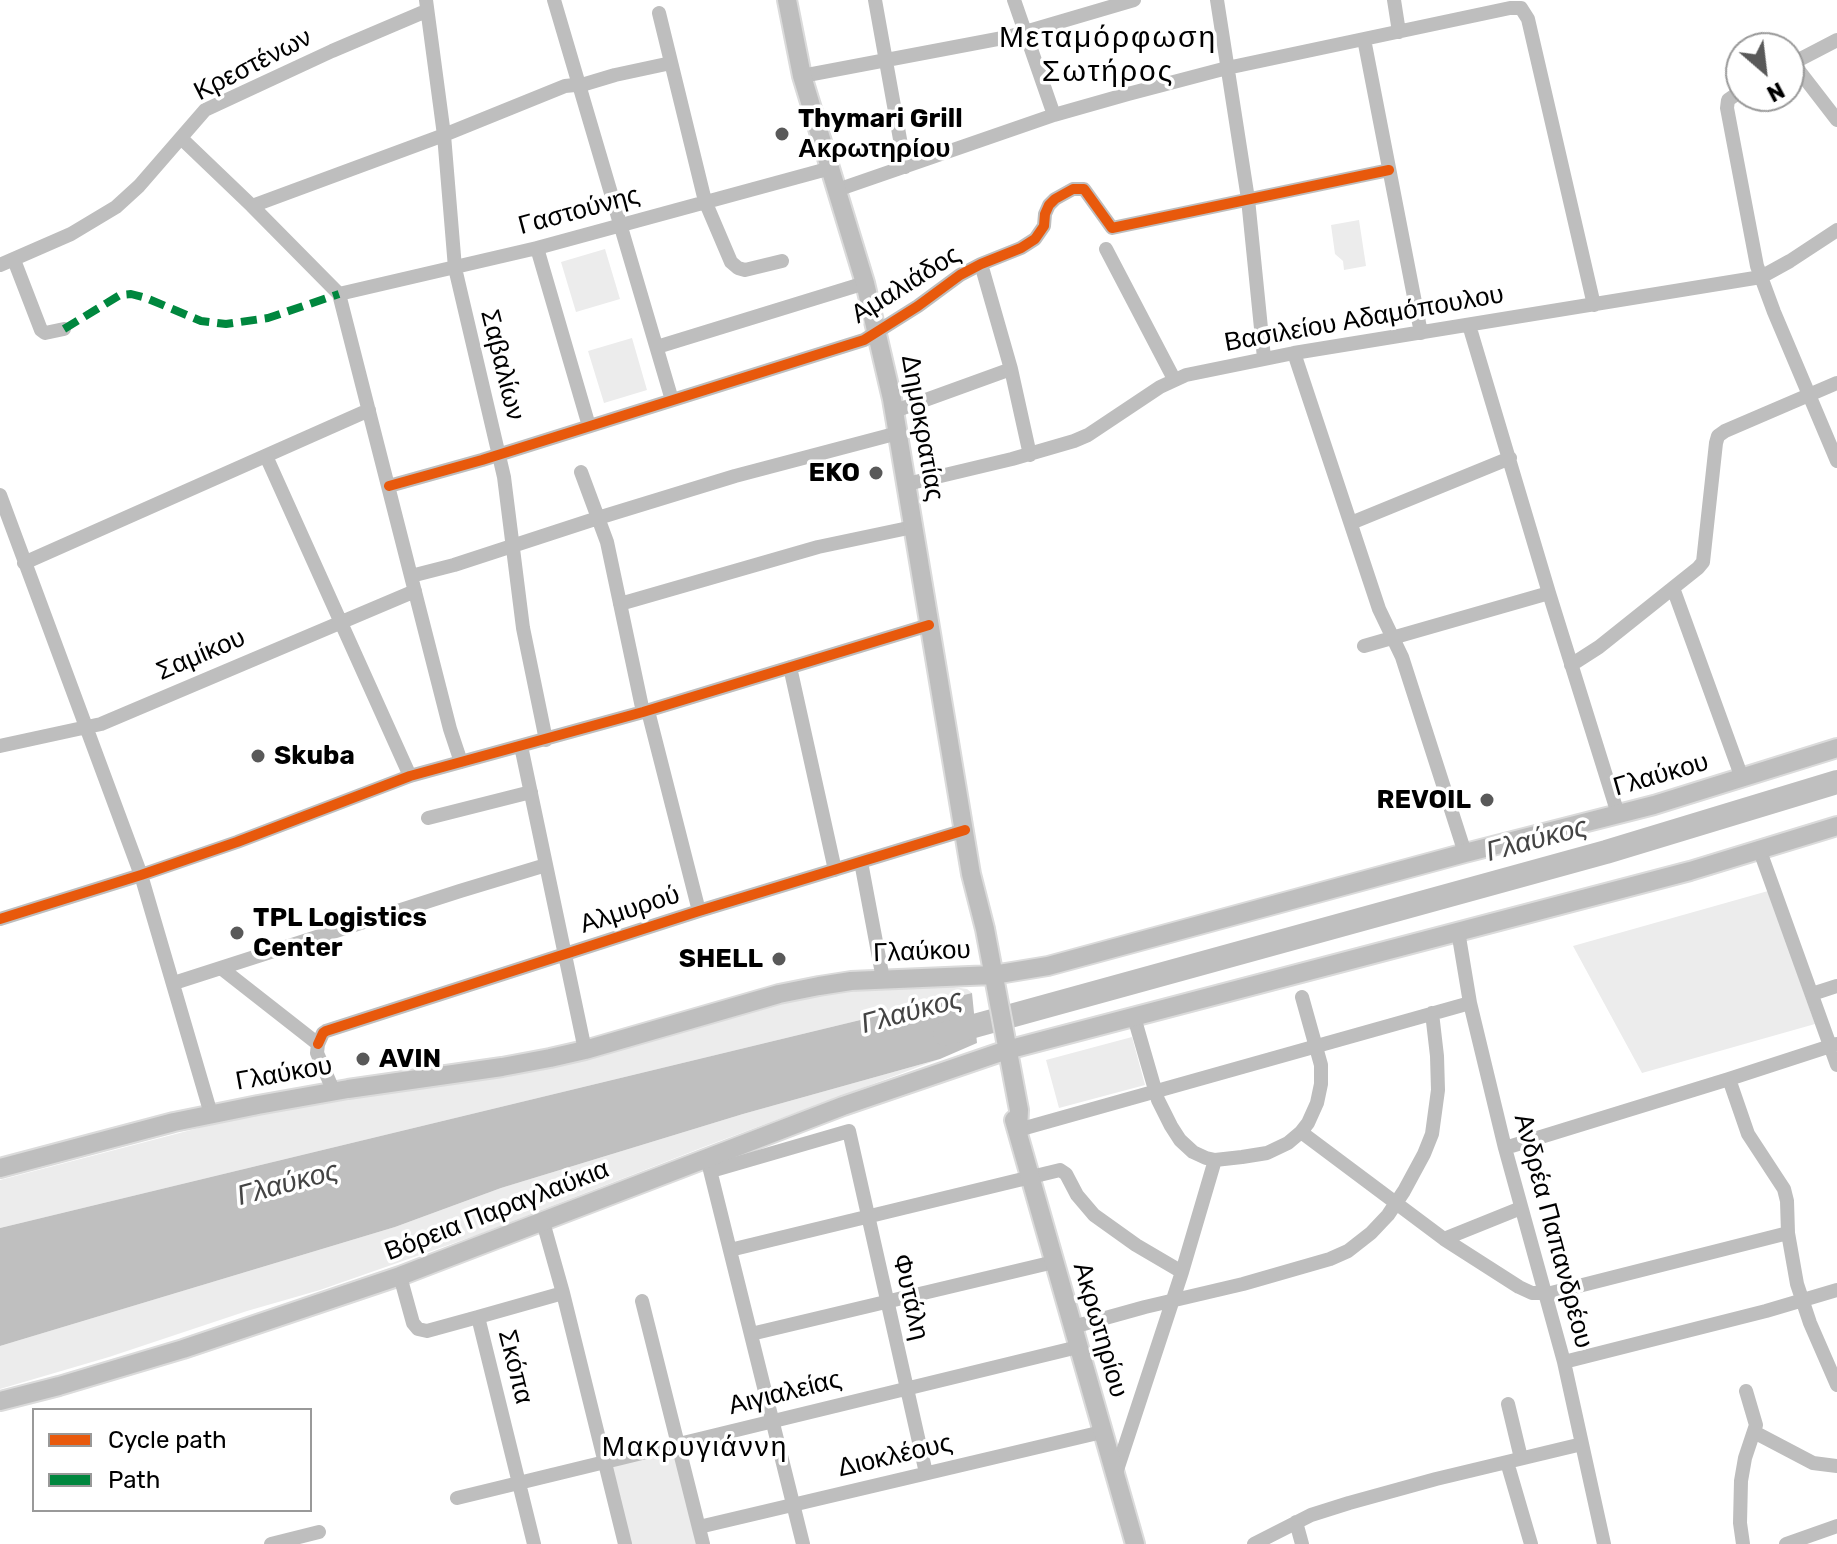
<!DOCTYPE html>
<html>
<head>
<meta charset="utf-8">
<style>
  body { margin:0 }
  #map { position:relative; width:1837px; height:1544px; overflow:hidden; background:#fff; font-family:Rubik,sans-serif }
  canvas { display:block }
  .legend { position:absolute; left:32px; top:1408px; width:280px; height:104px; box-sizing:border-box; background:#fff; border:2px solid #999; margin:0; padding:10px 14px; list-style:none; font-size:24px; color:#000 }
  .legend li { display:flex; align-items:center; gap:16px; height:40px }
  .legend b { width:40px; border:2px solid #999 }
  .north { position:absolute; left:1725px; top:32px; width:80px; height:80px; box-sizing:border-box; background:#fff; border:2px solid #999; border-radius:50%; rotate:152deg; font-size:22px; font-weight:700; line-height:32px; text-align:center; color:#000 }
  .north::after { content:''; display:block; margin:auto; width:28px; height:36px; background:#595959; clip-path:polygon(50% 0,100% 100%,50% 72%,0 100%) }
</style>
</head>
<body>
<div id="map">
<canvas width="1837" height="1544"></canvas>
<ul class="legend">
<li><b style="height:10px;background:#e8590c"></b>Cycle path</li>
<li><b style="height:10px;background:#00873e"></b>Path</li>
</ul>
<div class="north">N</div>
</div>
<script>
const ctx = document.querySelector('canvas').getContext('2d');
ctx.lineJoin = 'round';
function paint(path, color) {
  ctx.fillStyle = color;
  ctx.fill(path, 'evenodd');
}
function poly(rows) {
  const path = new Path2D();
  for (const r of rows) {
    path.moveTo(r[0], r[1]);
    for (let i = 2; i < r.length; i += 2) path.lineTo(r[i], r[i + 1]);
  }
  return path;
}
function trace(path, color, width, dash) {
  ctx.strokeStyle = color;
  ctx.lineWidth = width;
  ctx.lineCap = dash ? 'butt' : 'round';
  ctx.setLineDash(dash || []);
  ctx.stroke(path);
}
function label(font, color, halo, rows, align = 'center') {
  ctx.font = font + ' Rubik,sans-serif';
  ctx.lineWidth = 7;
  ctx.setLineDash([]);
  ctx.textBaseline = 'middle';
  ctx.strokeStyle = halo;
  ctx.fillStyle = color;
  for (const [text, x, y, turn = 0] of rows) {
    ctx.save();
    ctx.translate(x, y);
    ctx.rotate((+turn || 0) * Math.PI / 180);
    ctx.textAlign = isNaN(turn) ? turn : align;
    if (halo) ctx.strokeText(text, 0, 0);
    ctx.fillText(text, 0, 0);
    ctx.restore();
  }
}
paint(poly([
  [1359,220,1366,266,1344,270,1343,261,1335,254,1331,225],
  [605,249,620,299,576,312,561,262],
  [632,338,647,390,604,403,588,351],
  [1768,891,1815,1024,1642,1073,1573,946],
  [947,986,967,989,972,993,0,1228,0,1180,210,1125,313,1104,480,1079,582,1060,779,1003,826,993],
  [1132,1037,1145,1085,1059,1108,1046,1060],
  [940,1059,709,1145,477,1235,320,1290,247,1311,109,1357,0,1389,0,1346,395,1227,501,1188,743,1114],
  [678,1444,703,1544,625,1544,605,1462]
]), '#ececec');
paint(poly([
  [972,993,977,1043,940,1059,743,1114,501,1188,395,1227,0,1346,0,1228]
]), '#bfbfbf');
trace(poly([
  [945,1034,1606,852,1837,782]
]), '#bfbfbf', 24);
const major = poly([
  [787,0,802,76,865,283,892,399,971,874,985,929,1019,1110,1018,1130],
  [1014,1120,1135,1544],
  [0,1168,174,1122,258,1105,348,1089,502,1067,550,1058,585,1050,779,994,819,986,851,981,993,975,1048,966,1465,853,1654,805,1837,748],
  [0,1401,59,1386,183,1349,400,1276,843,1106,1007,1050,1690,871,1837,826]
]);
trace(major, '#dbdbdb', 22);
trace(poly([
  [426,0,444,135,455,268,504,477,523,628,546,740],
  [554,0,672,400],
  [875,0,905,167],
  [1014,0,1054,115],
  [1217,0,1248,199,1264,358],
  [1394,0,1399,32],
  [659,13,705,201,731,262,738,268,745,270,782,261],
  [1364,39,1421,333],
  [1793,63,1837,120],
  [1789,65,1837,40],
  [802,76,1008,37,1134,0],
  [1741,91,1728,100,1727,108,1757,266,1774,312,1837,461],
  [181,138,252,206,339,294,450,729,461,762],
  [837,190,1054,115,1128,94,1227,68,1510,8,1521,8,1528,19,1594,305],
  [252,206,444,135,565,86,585,84,615,75,671,63],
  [537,248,589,426],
  [1106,249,1174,379],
  [14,260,41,330,45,333,64,329],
  [981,264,1011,369,1030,455],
  [0,265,71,234,116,207,139,186,205,110,332,51,426,11],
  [339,294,537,248,831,168],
  [1469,325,1549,593,1618,814],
  [657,347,865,283],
  [1294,353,1379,609,1402,657,1465,853],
  [895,411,1011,369],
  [266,456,410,776],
  [581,472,607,542,643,712],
  [907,484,1012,459,1074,441,1088,435,1160,387,1186,375,1294,353,1761,277,1790,261,1837,230],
  [389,486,482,460,864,340,918,306,960,275,981,264,1021,248,1035,239,1044,226,1045,214,1049,205,1055,199,1073,189,1084,189,1112,228,1389,170],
  [0,495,141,875,211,1114],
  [1351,523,1510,458],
  [24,563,369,410],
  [411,576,454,565,598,518,735,476,898,433],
  [1673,588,1742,778],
  [620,604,818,547,913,527],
  [1364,646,1549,593],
  [1571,665,1599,647,1698,568,1703,562,1716,443,1718,436,1725,431,1837,383],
  [790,667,835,870],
  [648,711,699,911],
  [0,746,101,724,415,591],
  [521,746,585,1050],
  [428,818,531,792],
  [1760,851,1837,1065],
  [861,862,883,979],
  [0,919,141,875,237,842,410,776,643,712,929,625],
  [1458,931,1470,1003,1505,1148,1564,1362,1604,1544],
  [221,968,318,1044,317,1053,334,1092],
  [174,983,460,891,546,865],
  [1812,994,1837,986],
  [1134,1017,1158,1100,1171,1126,1180,1140,1193,1152,1206,1158,1215,1160,1242,1157,1267,1153,1288,1143,1301,1132,1308,1123,1317,1103,1321,1084,1321,1065,1302,997],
  [318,1044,323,1033,326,1031,699,911,965,830],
  [1729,1079,1748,1134,1784,1189,1787,1201,1788,1233,1797,1284,1810,1323,1837,1385],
  [1018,1130,1470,1003],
  [1301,1132,1444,1239,1519,1287,1532,1293,1551,1293,1788,1233],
  [1505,1148,1729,1079,1837,1044],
  [708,1162,803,1544],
  [711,1171,849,1131,926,1473],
  [543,1222,563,1293,625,1544],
  [1444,1239,1521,1208],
  [730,1250,1060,1170,1066,1174,1077,1195,1094,1215,1136,1245,1182,1272],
  [400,1276,413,1323,418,1329,427,1331,478,1317,534,1544],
  [642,1301,703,1544],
  [478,1317,563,1293],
  [1073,1327,1145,1307,1243,1284,1330,1259,1348,1251,1371,1233,1388,1215,1404,1191,1424,1154,1432,1134,1438,1090,1437,1056,1432,1013],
  [751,1334,1054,1262],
  [1564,1362,1766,1311,1837,1290],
  [1508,1404,1521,1458],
  [1754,1432,1813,1463,1837,1466],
  [1507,1462,1531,1544],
  [1115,1476,1182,1272,1215,1160],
  [457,1498,1078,1347],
  [1296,1522,1302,1544],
  [699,1527,1102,1432],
  [271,1544,319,1532],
  [1254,1544,1311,1515,1349,1503,1436,1479,1582,1444],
  [1743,1544,1740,1523,1741,1481,1745,1458,1756,1425,1746,1391],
  [1786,1544,1837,1526]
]), '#bebebe', 14);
trace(major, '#bebebe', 18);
trace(poly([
  [64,329,120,295,131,294,146,298,201,321,226,324,268,318,339,294]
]), '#00873e', 8, [16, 8]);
trace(poly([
  [389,486,482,460,864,340,918,306,960,275,981,264,1021,248,1035,239,1044,226,1045,214,1049,205,1055,199,1073,189,1084,189,1112,228,1389,170],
  [0,919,141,875,237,842,410,776,643,712,929,625],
  [318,1044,323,1033,326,1031,699,911,965,830]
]), '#e8590c', 10);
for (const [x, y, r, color] of [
  [782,134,8,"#595959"],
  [876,473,8,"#595959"],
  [258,756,8,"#595959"],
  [1487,800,8,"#595959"],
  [237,933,8,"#595959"],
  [779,959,8,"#595959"],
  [363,1059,8,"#595959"]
]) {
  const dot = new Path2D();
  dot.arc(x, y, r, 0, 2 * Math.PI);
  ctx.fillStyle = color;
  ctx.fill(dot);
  trace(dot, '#fff', 3);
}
label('26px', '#000', '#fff', [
  ["Κρεστένων",253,65,-27],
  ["Γαστούνης",579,211,-15],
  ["Αμαλιάδος",906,285,-32],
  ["Βασιλείου Αδαμόπουλου",1364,319,-10],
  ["Σαβαλίων",502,365,76],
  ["Δημοκρατίας",922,428,80],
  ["Σαμίκου",201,655,-23],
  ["Γλαύκου",1661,775,-16],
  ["Αλμυρού",630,910,-18],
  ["Γλαύκου",922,952,-2],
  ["Γλαύκου",284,1074,-10],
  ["Βόρεια Παραγλαύκια",497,1211,-21],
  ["Ανδρέα Παπανδρέου",1553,1231,75],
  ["Φυτάλη",910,1297,77],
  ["Ακρωτηρίου",1100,1330,74],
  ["Σκόπα",515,1367,76],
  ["Αιγιαλείας",785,1393,-14],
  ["Διοκλέους",895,1456,-13]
]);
label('bold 26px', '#000', '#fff', [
  ["Thymari Grill",798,119],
  ["Ακρωτηρίου",798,149],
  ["EKO",860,473,"right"],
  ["Skuba",274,756],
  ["REVOIL",1471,800,"right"],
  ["TPL Logistics",253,918],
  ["Center",253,948],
  ["SHELL",763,959,"right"],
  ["AVIN",379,1059]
], 'left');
label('italic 28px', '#444', '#fff', [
  ["Γλαύκος",1537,840,-15],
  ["Γλαύκος",912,1012,-15],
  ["Γλαύκος",288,1184,-15]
]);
ctx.letterSpacing = '2px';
label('28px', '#000', '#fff', [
  ["Μακρυγιάννη",695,1448]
]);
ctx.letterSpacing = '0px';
ctx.letterSpacing = '2px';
label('30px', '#000', '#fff', [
  ["Μεταμόρφωση",1108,38],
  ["Σωτήρος",1108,72]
]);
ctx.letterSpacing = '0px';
</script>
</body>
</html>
